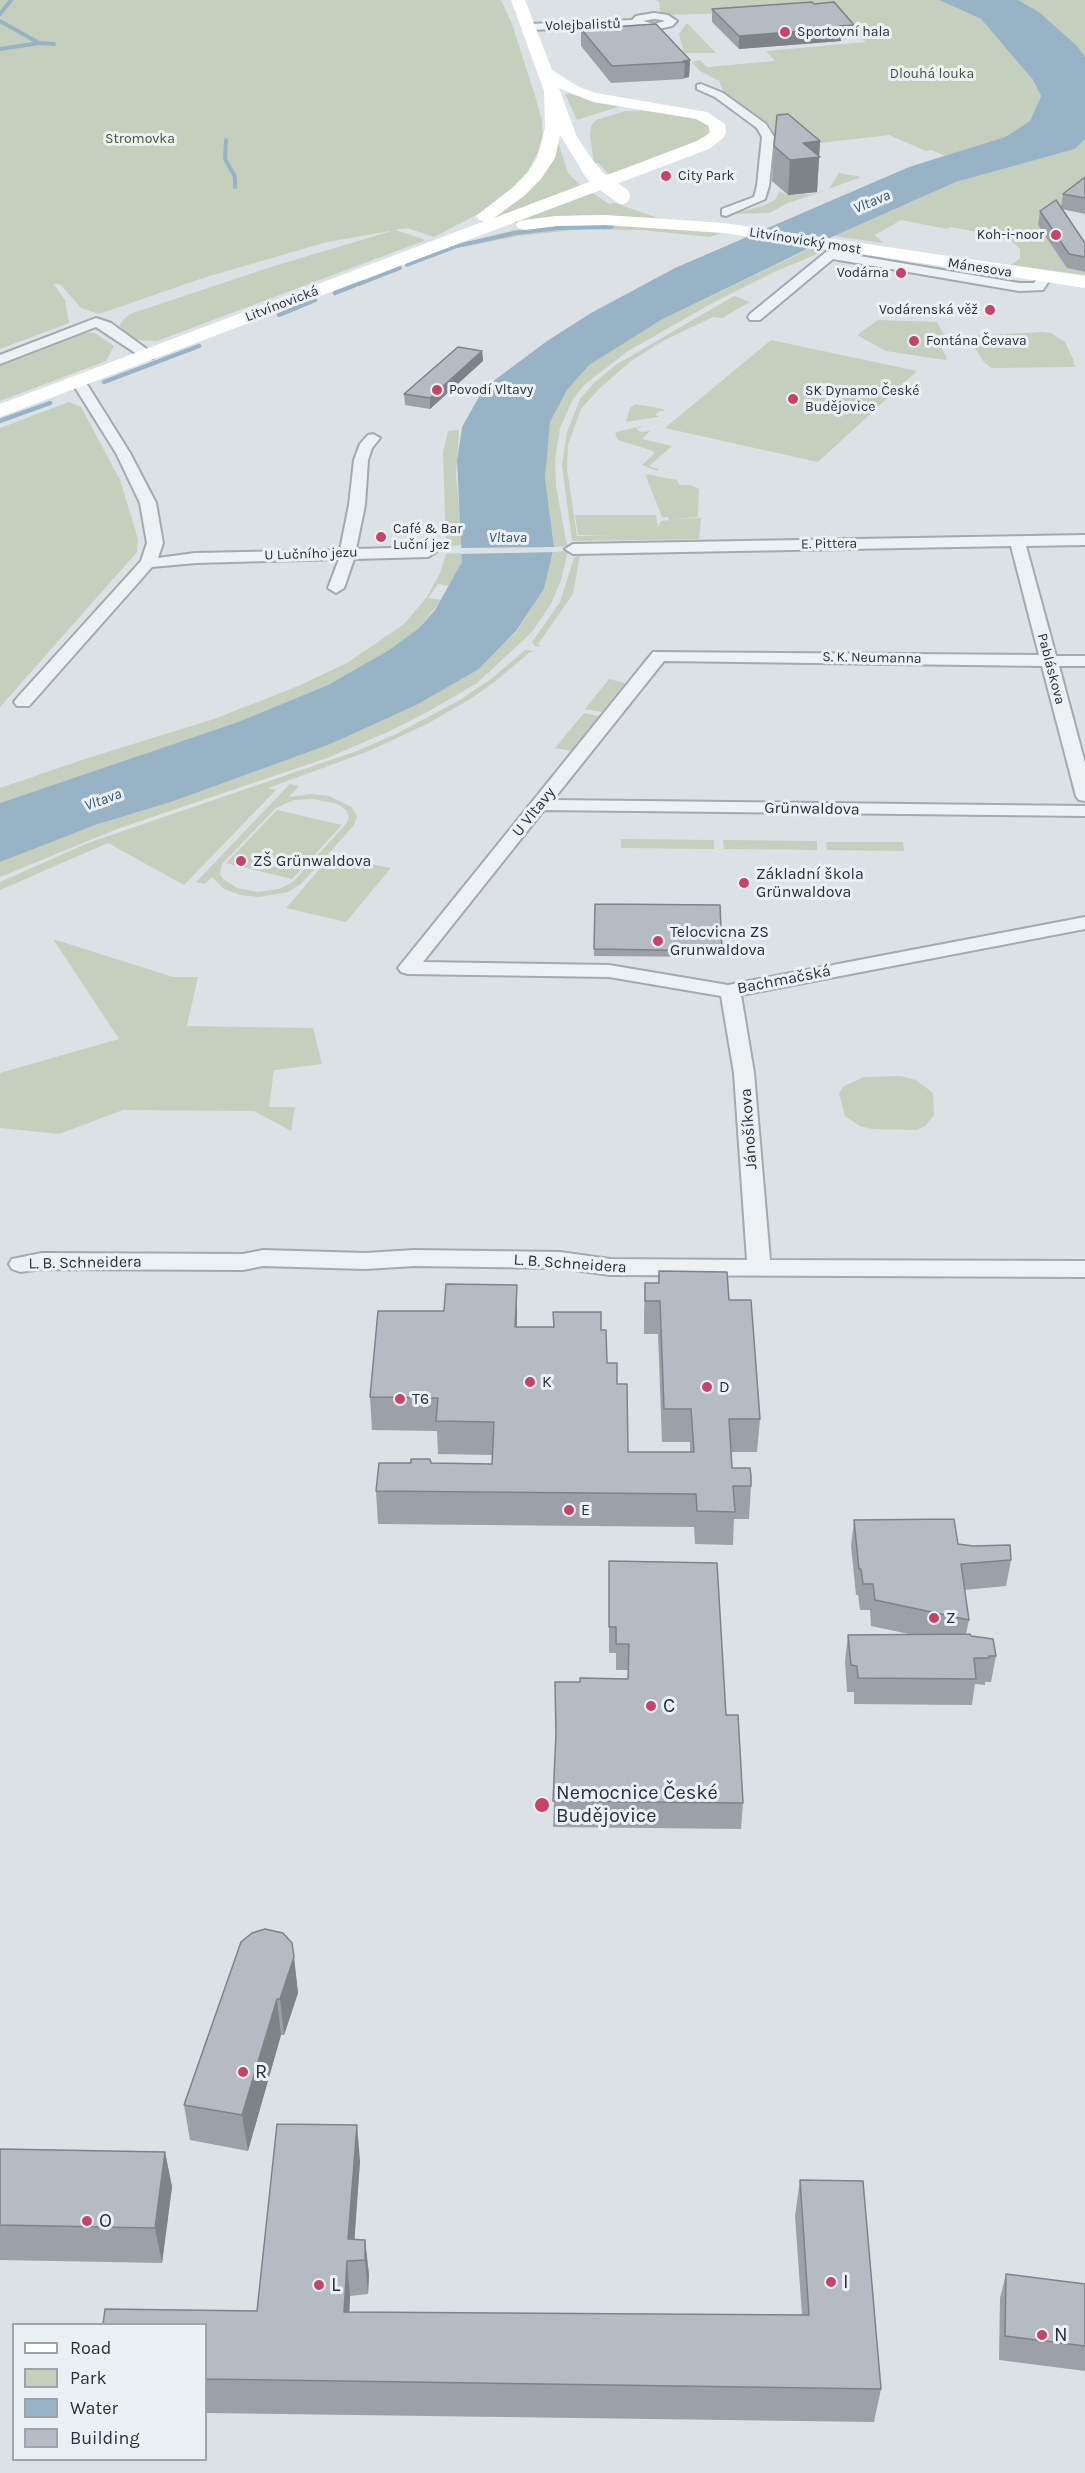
<!DOCTYPE html>
<html>
<head>
<meta charset="utf-8">
<style>
  body { margin:0 }
  #map { position:relative; width:1085px; height:2473px; overflow:hidden; background:#dce1e6; font-family:Karla,sans-serif }
  canvas { display:block }
  .legend { position:absolute; left:12px; top:2323px; width:195px; height:138px; box-sizing:border-box; background:#ebf0f4; border:2px solid #9ca4aa; margin:0; padding:8px 10px; list-style:none; font-size:18px; color:#26313b }
  .legend li { display:flex; align-items:center; gap:12px; height:30px }
  .legend b { width:30px; border:2px solid #9ca4aa }
</style>
</head>
<body>
<div id="map">
<canvas width="1085" height="2473"></canvas>
<ul class="legend">
<li><b style="height:8px;background:#fff"></b>Road</li>
<li><b style="height:16px;background:#c4cfbd"></b>Park</li>
<li><b style="height:16px;background:#98b3c5"></b>Water</li>
<li><b style="height:16px;background:#b4bbc2"></b>Building</li>
</ul>
</div>
<script>
const ctx = document.querySelector('canvas').getContext('2d');
ctx.lineJoin = 'round';
function paint(path, color) {
  ctx.fillStyle = color;
  ctx.fill(path, 'evenodd');
}
function poly(rows) {
  const path = new Path2D();
  for (const r of rows) {
    path.moveTo(r[0], r[1]);
    for (let i = 2; i < r.length; i += 2) path.lineTo(r[i], r[i + 1]);
  }
  return path;
}
function trace(path, color, width, dash) {
  ctx.strokeStyle = color;
  ctx.lineWidth = width;
  ctx.lineCap = dash ? 'butt' : 'round';
  ctx.setLineDash(dash || []);
  ctx.stroke(path);
}
function label(font, color, halo, rows, align = 'center') {
  ctx.font = font + ' Karla,sans-serif';
  ctx.lineWidth = 6;
  ctx.setLineDash([]);
  ctx.textBaseline = 'middle';
  ctx.strokeStyle = halo;
  ctx.fillStyle = color;
  for (const [text, x, y, turn = 0] of rows) {
    ctx.save();
    ctx.translate(x, y);
    ctx.rotate((+turn || 0) * Math.PI / 180);
    ctx.textAlign = isNaN(turn) ? turn : align;
    if (halo) ctx.strokeText(text, 0, 0);
    ctx.fillText(text, 0, 0);
    ctx.restore();
  }
}
paint(poly([
  [0,0,501,0,512,24,536,99,542,121,543,142,526,175,497,204,434,237,407,228,327,242,203,278,99,314,81,308,61,285,53,283,65,300,69,323,0,349],
  [656,0,939,0,981,19,1033,80,1041,96,1030,121,1005,137,945,156,931,150,926,151,889,135,785,147,774,145,774,133,769,124,724,93,719,81,700,71,692,62,700,60,707,67,775,61,766,51,866,42,828,10,666,15,660,11,659,2],
  [1018,0,1085,0,1085,57,1039,12],
  [687,23,716,53,684,53,679,34],
  [565,94,570,94,621,106,577,120],
  [657,110,691,115,708,125,709,131,705,139,610,175,598,163,594,163,590,135,591,126,596,120,625,111],
  [557,139,568,173,581,186,474,226,488,219],
  [1085,139,1085,189,1039,225,1067,268,1085,272,1085,275,1011,265,1020,258,1020,249,1009,239,999,240,995,235,950,227,947,229,901,220,875,235,883,243,834,236,956,182,1075,149],
  [839,173,861,177,818,193,788,203,769,213,731,214,763,206,776,199,779,191,787,195,812,194,829,189],
  [589,191,609,204,615,203,658,218,581,215,506,224],
  [581,221,713,232,721,233,710,237,642,230,582,229,518,236,463,247,456,245,522,228],
  [395,230,426,240,157,341,135,340,122,330,120,325,123,320,130,314,274,266],
  [811,248,827,250,774,272,716,301,628,351,584,385,572,401,560,428,555,460,556,486,567,546,554,547,545,478,546,460,550,422,567,390,589,364,661,320],
  [734,296,750,302,722,318,713,317,663,341,631,361,599,389,581,409,568,445,567,469,577,536,615,535,578,535,575,515,656,515,658,527,661,521,669,520,668,517,662,517,645,474,677,480,679,485,690,485,699,489,698,517,671,519,701,518,699,539,572,541,562,465,567,432,580,399,595,382,617,364],
  [878,320,937,322,945,337,936,338,947,358,945,360,886,351,857,335],
  [81,332,95,333,114,346,106,361,0,401,0,363],
  [1042,332,1051,333,1065,342,1073,359,1075,367,992,368,983,361,972,343,964,344,962,341,971,336],
  [771,340,917,371,818,462,665,428],
  [69,402,81,407,120,480,138,539,137,552,0,707,0,428],
  [635,404,663,409,665,411,660,411,655,415,659,416,658,417,626,422,630,408],
  [641,426,642,427,636,428,640,432,650,431,642,439,672,446,649,466,659,469,657,471,642,465,654,454,653,451,618,440,615,434,617,432],
  [459,430,456,475,463,545,446,546,443,453,448,431],
  [568,551,561,580,551,604,532,632,477,683,431,710,390,731,327,758,117,829,0,877,0,862,13,856,95,825,171,802,328,745,479,669,516,632,544,589,553,552],
  [463,553,462,562,450,586,438,584,428,598,441,600,419,628,389,650,328,685,238,722,0,803,0,788,88,758,214,719,296,687,347,663,404,624,427,597,440,573,446,554],
  [580,555,573,594,538,644,541,647,535,646,532,642,560,602,574,558],
  [525,650,535,651,530,652,497,680,472,698,427,724,369,751,268,788,276,790,184,885,108,843,0,890,0,882,88,843,354,752,394,735,460,700,491,679],
  [609,679,625,683,602,712,585,709],
  [584,713,599,716,571,751,555,748],
  [290,784,299,786,289,797,311,794,329,796,352,807,357,817,354,825,301,884,288,892,259,897,241,895,224,889,212,877,205,884,196,882],
  [313,799,338,804,346,810,349,818,346,824,293,882,279,889,257,892,237,888,223,879,220,874,222,864,276,808,294,800],
  [277,810,342,825,292,879,226,863],
  [621,839,714,840,714,849,621,848],
  [723,840,817,841,817,850,724,849],
  [826,842,903,842,904,851,827,850],
  [331,856,391,868,346,922,286,908],
  [53,939,173,977,198,977,187,1026,313,1028,322,1064,274,1070,269,1107,295,1107,291,1131,254,1111,123,1110,59,1134,0,1128,0,1073,119,1039],
  [900,1076,916,1080,933,1093,934,1115,925,1126,917,1130,872,1129,860,1126,845,1116,839,1093,844,1086,864,1077]
]), '#c4cfbd');
paint(poly([
  [939,0,1018,0,1039,12,1077,46,1085,57,1085,139,1075,149,956,182,834,236,661,320,589,365,567,390,550,422,545,478,554,547,544,589,516,631,479,669,416,705,328,745,171,802,95,825,0,862,0,803,238,722,328,685,389,650,419,628,435,610,462,562,457,461,462,427,484,388,547,341,591,313,675,268,909,167,1005,137,1030,121,1041,96,1033,80,981,19]
]), '#98b3c5');
paint(poly([
  [557,547,556,552,460,554,460,548]
]), '#dce1e6');
trace(poly([
  [0,14,11,0],
  [0,21,39,43,0,49],
  [39,43,54,44],
  [226,140,225,159,235,177,235,187],
  [407,265,457,246,515,233,558,228,612,227],
  [359,284,400,268]
]), '#98b3c5', 4);
trace(poly([
  [335,293,363,282],
  [279,315,315,300],
  [104,382,199,346],
  [0,421,50,403]
]), '#98b3c5', 4.5);
const street = poly([
  [654,13,668,15,677,21,672,26,654,30,638,26,529,30,524,27,529,24,632,20,636,16,654,13],
  [654,19,662,20,665,21,654,24,643,21,654,19],
  [701,84,723,93,766,124,774,137,769,186,765,199,726,216,722,215,722,209,754,197,757,186,762,137,757,128,715,97,697,89,697,85,701,84],
  [830,251,1019,283,1034,283,1040,275,1045,274,1051,278,1043,290,1019,291,833,259,760,320,750,320,748,317,750,314,826,252,830,251],
  [96,318,111,323,155,355,153,358,143,358,96,327,0,364,0,355,96,318],
  [78,377,85,381,130,453,156,503,163,543,158,558,195,553,340,550,349,505,354,460,360,444,368,435,373,434,380,438,372,448,368,460,365,505,356,549,428,547,436,552,428,557,354,559,344,588,336,593,328,588,339,559,196,563,152,567,29,706,17,706,14,702,17,698,141,561,147,543,140,503,116,453,71,381,78,377],
  [1085,535,1085,545,1026,546,1056,656,1085,656,1085,666,1059,666,1085,763,1085,801,1079,800,1076,796,1042,666,664,661,553,800,1085,806,1085,816,544,810,423,962,609,965,728,985,1085,917,1085,929,741,995,754,1073,770,1260,1085,1261,1085,1277,610,1275,560,1268,414,1266,365,1269,263,1266,243,1270,42,1269,20,1272,12,1269,9,1264,12,1259,42,1253,243,1254,263,1250,365,1253,414,1250,560,1252,610,1259,747,1260,734,1073,721,996,609,977,408,974,401,972,398,968,653,652,1039,655,1011,546,573,554,565,549,573,544,1085,535]
]);
trace(street, '#a2a9af', 4);
paint(street, '#eef1f4');
paint(poly([
  [511,0,525,0,552,70,579,87,596,93,707,112,725,124,726,133,723,138,709,149,0,417,0,404,485,221,479,220,476,216,512,188,528,172,537,158,545,128,544,91,511,0],
  [559,88,593,102,696,119,709,126,710,133,697,141,494,218,524,196,541,179,555,158,560,135,583,172,589,173,595,172,598,168,577,137,559,88],
  [605,215,724,223,1085,276,1085,288,724,233,605,225,556,226,525,230,519,229,516,225,519,221,525,220,556,216,605,215]
]), '#fff');
trace(poly([
  [589,168,597,178,622,196]
]), '#fff', 16);
paint(poly([
  [712,9,853,38,841,39,841,41,739,49,712,22],
  [581,29,690,60,689,77,684,78,684,79,611,83,581,46],
  [820,141,817,192,788,195,772,181,774,146],
  [1085,177,1085,214,1062,209,1085,243,1085,272,1067,268,1038,225,1040,211,1061,207,1063,194],
  [482,351,483,361,430,409,405,405,404,394],
  [595,904,722,951,722,957,594,956],
  [659,1271,729,1300,760,1419,757,1452,731,1452,732,1468,751,1486,749,1519,734,1519,733,1545,695,1544,694,1527,378,1524,376,1491,431,1463,492,1464,492,1455,438,1454,437,1431,372,1430,370,1397,517,1327,553,1327,553,1312,601,1330,607,1363,617,1384,628,1452,690,1452,690,1442,662,1442,658,1334,644,1334,644,1316,645,1283,658,1283],
  [854,1520,958,1544,1011,1560,1006,1586,964,1590,969,1620,966,1634,996,1656,991,1682,985,1682,985,1685,975,1684,972,1705,854,1704,854,1692,847,1692,845,1661,848,1635,909,1634,871,1626,870,1610,860,1610,858,1595,856,1595,851,1546],
  [609,1561,726,1715,743,1803,741,1829,553,1827,556,1746,555,1682,580,1682,628,1679,628,1670,616,1670,616,1653,609,1653],
  [292,1943,298,1993,284,2035,281,2035,248,2151,190,2140,184,2105],
  [0,2149,165,2152,172,2187,162,2263,0,2260],
  [360,2161,354,2240,365,2240,369,2275,368,2294,350,2296,349,2312,802,2315,795,2216,800,2180,881,2389,874,2422,206,2413,206,2325,257,2311],
  [1006,2274,1085,2284,1085,2371,999,2360,1000,2298]
]), '#9ba1a7');
paint(poly([
  [854,25,853,38,841,39,841,41,739,49,739,36],
  [690,60,689,77,684,78,685,62,683,61],
  [820,141,817,192,788,195,790,160,803,143],
  [482,351,483,361,430,409,430,398],
  [517,1285,517,1318,516,1360,515,1327],
  [294,1957,298,1993,284,2035,280,1999],
  [277,1999,281,2035,248,2151,242,2115],
  [357,2125,360,2161,353,2261,348,2239],
  [165,2152,172,2187,162,2263,155,2228],
  [365,2240,369,2275,368,2294,365,2260],
  [347,2261,350,2296,348,2346,344,2312]
]), '#7e8388');
const building = poly([
  [812,2,814,4,834,2,854,25,839,26,842,28,739,36,712,9,812,2],
  [656,24,690,60,683,61,685,62,612,66,581,29,656,24],
  [788,114,820,141,803,143,820,157,790,160,774,146,777,115,788,114],
  [1085,177,1085,198,1063,194,1085,177],
  [1056,200,1085,243,1085,257,1069,254,1040,211,1056,200],
  [458,347,482,351,430,398,404,394,458,347],
  [595,904,720,905,722,951,594,949,595,904],
  [659,1271,727,1272,729,1300,751,1300,760,1419,729,1419,732,1468,750,1468,751,1476,751,1486,733,1486,735,1512,697,1511,696,1494,376,1491,379,1463,411,1463,411,1459,430,1459,431,1463,492,1464,494,1422,436,1421,438,1398,370,1397,378,1311,444,1311,446,1284,517,1285,515,1327,554,1327,553,1312,601,1312,601,1330,606,1330,607,1363,617,1363,617,1384,627,1384,628,1452,694,1452,691,1409,664,1409,660,1301,645,1301,645,1283,659,1283,659,1271],
  [954,1519,958,1544,973,1546,1010,1545,1011,1560,961,1564,969,1620,875,1600,873,1584,863,1584,861,1569,859,1569,854,1520,954,1519],
  [609,1561,717,1563,726,1715,738,1715,743,1803,553,1801,556,1733,555,1682,580,1682,580,1678,628,1679,629,1644,616,1644,616,1627,609,1627,609,1561],
  [970,1634,971,1636,993,1639,996,1656,989,1656,989,1658,974,1658,976,1679,858,1678,857,1666,851,1665,848,1635,970,1634],
  [265,1929,283,1933,292,1943,294,1957,280,1999,277,1999,242,2115,184,2105,241,1942,252,1933,265,1929],
  [277,2124,357,2125,348,2239,365,2240,365,2260,347,2261,344,2312,809,2315,800,2180,863,2181,881,2389,206,2379,206,2325,103,2325,105,2309,257,2311,277,2124],
  [0,2149,165,2152,155,2228,0,2225,0,2149],
  [1006,2274,1085,2284,1085,2346,1005,2336,1006,2274]
]);
paint(building, '#b4bbc2');
trace(building, '#7e8388', 1.5);
for (const [x, y, r, color] of [
  [785,32,6,"#c84368"],
  [666,176,6,"#c84368"],
  [1056,235,6,"#c84368"],
  [901,273,6,"#c84368"],
  [990,310,6,"#c84368"],
  [914,341,6,"#c84368"],
  [437,390,6,"#c84368"],
  [793,399,6,"#c84368"],
  [381,537,6,"#c84368"],
  [241,861,6,"#c84368"],
  [744,883,6,"#c84368"],
  [658,941,6,"#c84368"],
  [530,1382,6,"#c84368"],
  [707,1387,6,"#c84368"],
  [400,1399,6,"#c84368"],
  [569,1510,6,"#c84368"],
  [934,1618,6,"#c84368"],
  [651,1706,6,"#c84368"],
  [542,1805,8,"#c84368"],
  [243,2072,6,"#c84368"],
  [87,2221,6,"#c84368"],
  [831,2282,6,"#c84368"],
  [319,2285,6,"#c84368"],
  [1042,2335,6,"#c84368"]
]) {
  const dot = new Path2D();
  dot.arc(x, y, r, 0, 2 * Math.PI);
  ctx.fillStyle = color;
  ctx.fill(dot);
  trace(dot, '#ebf0f4', 2);
}
label('14px', '#26313b', '#ebf0f4', [
  ["Volejbalistů",583,25,-2],
  ["Litvínovický most",805,241,9],
  ["Mánesova",980,268,9],
  ["Litvínovická",282,304,-21],
  ["E. Pittera",829,544,-1],
  ["U Lučního jezu",311,554,-2],
  ["S. K. Neumanna",872,658,1],
  ["Pabláskova",1051,669,75]
]);
label('14px', '#26313b', '#ebf0f4', [
  ["Sportovní hala",797,32],
  ["City Park",678,176],
  ["Koh-i-noor",1044,235,"right"],
  ["Vodárna",889,273,"right"],
  ["Vodárenská věž",978,310,"right"],
  ["Fontána Čevava",926,341],
  ["Povodí Vltavy",449,390],
  ["SK Dynamo České",805,391],
  ["Budějovice",805,407],
  ["Café & Bar",393,529],
  ["Luční jez",393,545]
], 'left');
label('14px', '#3f5634', '#ebf0f4', [
  ["Dlouhá louka",932,74],
  ["Stromovka",140,139]
]);
label('italic 15px', '#32546d', '#ebf0f4', [
  ["Vltava",872,202,-23],
  ["Vltava",508,538],
  ["Vltava",103,800,-20]
]);
label('16px', '#26313b', '#ebf0f4', [
  ["Grünwaldova",812,809,1],
  ["U Vltavy",534,812,-51],
  ["Bachmačská",784,980,-11],
  ["Jánošíkova",749,1129,-94],
  ["L. B. Schneidera",85,1263,-1],
  ["L. B. Schneidera",570,1264,4]
]);
label('16px', '#26313b', '#ebf0f4', [
  ["ZŠ Grünwaldova",253,861],
  ["Základní škola",756,874],
  ["Grünwaldova",756,892],
  ["Telocvicna ZS",670,932],
  ["Grunwaldova",670,950],
  ["K",542,1382],
  ["D",719,1387],
  ["T6",412,1399],
  ["E",581,1510],
  ["Z",946,1618]
], 'left');
label('20px', '#26313b', '#ebf0f4', [
  ["C",663,1706],
  ["Nemocnice České",556,1793],
  ["Budějovice",556,1816],
  ["R",255,2072],
  ["O",99,2221],
  ["I",843,2282],
  ["L",331,2285],
  ["N",1054,2335]
], 'left');
</script>
</body>
</html>
